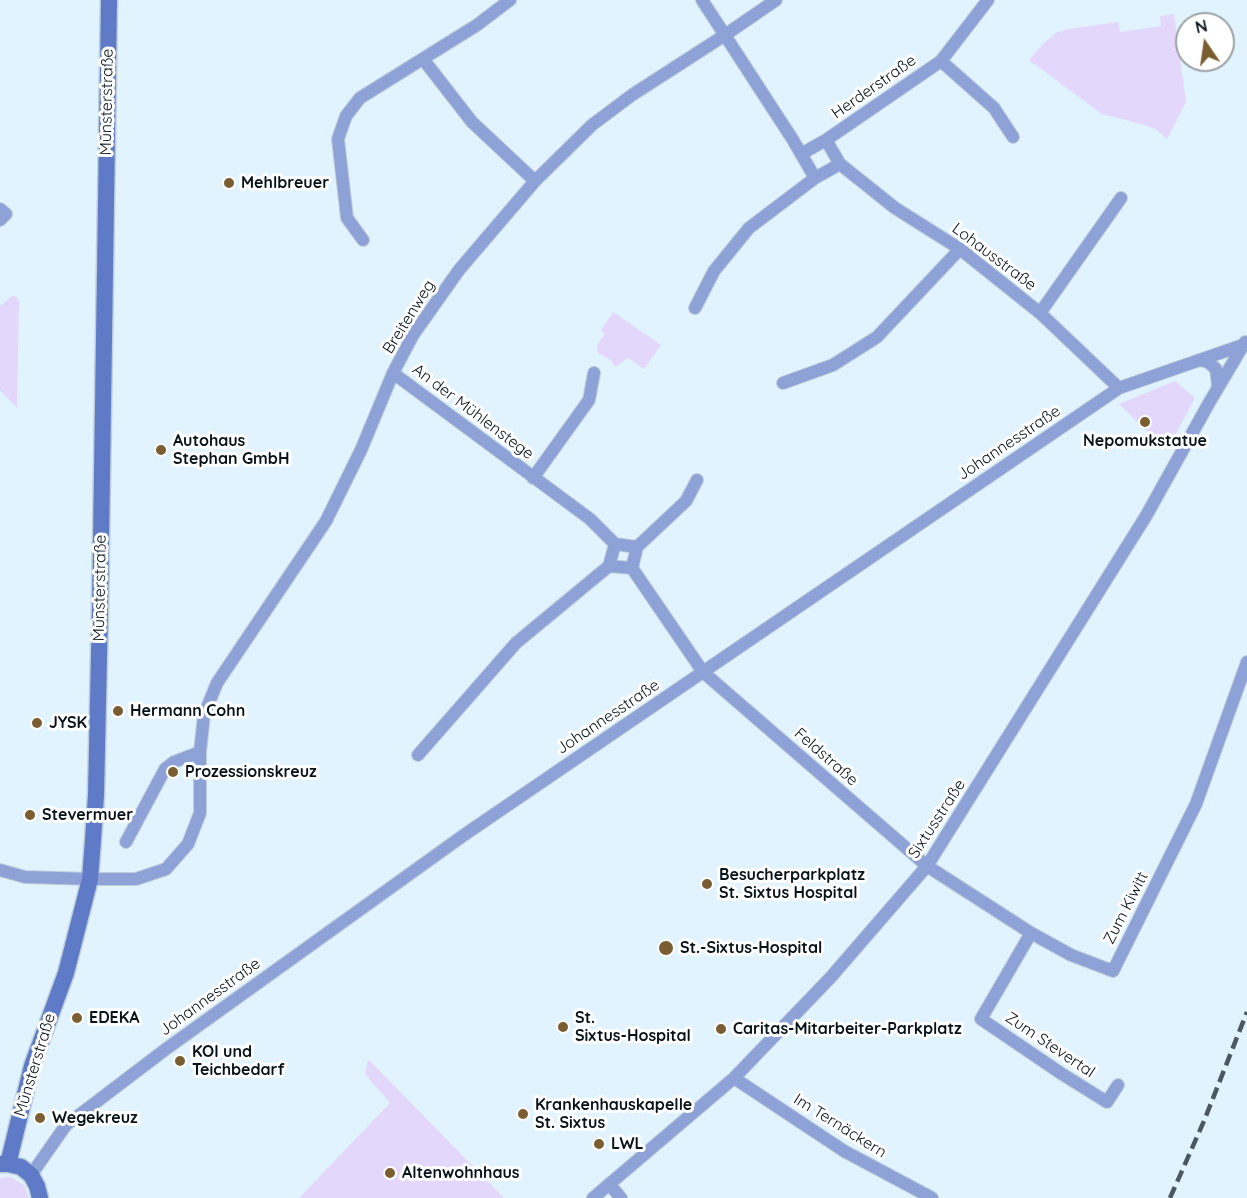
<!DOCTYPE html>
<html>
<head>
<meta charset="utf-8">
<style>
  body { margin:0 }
  #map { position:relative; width:1247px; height:1198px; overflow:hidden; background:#e1f3ff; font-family:Quicksand,sans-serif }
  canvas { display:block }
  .north { position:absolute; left:1175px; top:12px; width:60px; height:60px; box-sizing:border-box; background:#fff; border:2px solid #9ca1a3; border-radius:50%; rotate:347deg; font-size:16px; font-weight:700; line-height:24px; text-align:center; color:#081319 }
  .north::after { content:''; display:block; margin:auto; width:21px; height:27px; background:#7a5e31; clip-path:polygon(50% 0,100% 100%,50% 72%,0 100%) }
</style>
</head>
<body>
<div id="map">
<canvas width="1247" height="1198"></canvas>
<div class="north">N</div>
</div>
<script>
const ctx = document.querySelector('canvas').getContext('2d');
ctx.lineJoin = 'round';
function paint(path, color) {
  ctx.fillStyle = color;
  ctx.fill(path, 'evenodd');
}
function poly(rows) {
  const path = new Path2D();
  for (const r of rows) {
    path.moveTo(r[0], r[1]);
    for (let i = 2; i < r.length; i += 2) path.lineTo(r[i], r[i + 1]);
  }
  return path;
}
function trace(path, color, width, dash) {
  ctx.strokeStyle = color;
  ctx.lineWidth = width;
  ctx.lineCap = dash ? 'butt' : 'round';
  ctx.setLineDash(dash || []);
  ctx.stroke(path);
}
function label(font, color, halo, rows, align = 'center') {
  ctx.font = font + ' Quicksand,sans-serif';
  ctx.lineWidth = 6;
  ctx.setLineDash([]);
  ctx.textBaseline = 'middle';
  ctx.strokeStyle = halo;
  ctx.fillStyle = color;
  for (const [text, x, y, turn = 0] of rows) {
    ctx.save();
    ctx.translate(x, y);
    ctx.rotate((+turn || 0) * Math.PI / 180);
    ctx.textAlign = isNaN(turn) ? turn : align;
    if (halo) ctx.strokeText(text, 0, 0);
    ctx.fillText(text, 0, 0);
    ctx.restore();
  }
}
paint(poly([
  [1174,14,1186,102,1167,139,1157,130,1145,125,1102,114,1029,60,1045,42,1056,33,1068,29,1118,22,1120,32,1161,26,1160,16],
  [12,296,17,297,19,301,17,408,0,390,0,306],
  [613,312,661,345,644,369,628,358,615,367,611,360,598,353,597,346,605,333,601,330],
  [1175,381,1195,398,1167,450,1119,404],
  [368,1059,504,1198,299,1198,390,1103,365,1074],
  [10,1177,24,1185,29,1198,0,1198,0,1178]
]), '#e3d7fc');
const street = poly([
  [702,0,793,140,815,178,840,164],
  [423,59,472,122,535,181],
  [941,61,994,108,1013,137],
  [826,140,941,61,988,0],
  [801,154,826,140,840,164,895,208,960,249,1040,313,1119,388],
  [0,209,6,214,0,220],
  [363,240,347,218,338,139,346,116,360,98,477,25,510,0],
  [695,308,714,271,749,228,815,178],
  [1040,313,1121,198],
  [1199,360,1208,362,1216,369,1218,386],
  [393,373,590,519,615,544],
  [783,383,833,365,877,337,960,249],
  [533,478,589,400,594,373],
  [637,547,686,501,697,480],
  [632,568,609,566,615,544,637,547,632,568,703,672,927,866,1031,933,1071,955,1113,971,1196,804,1247,662],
  [418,755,516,643,609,566],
  [126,842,165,769,174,762,200,752],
  [0,870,25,877,90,879,136,879,166,869,188,844,200,813,200,752,204,715,217,683,326,521,361,450,393,373,413,335,459,270,535,181,592,125,632,95,725,35,776,0],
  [1031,933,981,1019,1062,1074,1107,1102,1118,1085],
  [734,1078,844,1151,932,1198],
  [31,1175,66,1125,166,1049,464,835,1119,388,1243,345],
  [609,1184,621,1198],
  [593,1198,734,1078,831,977,927,866,1146,516,1209,403,1245,342]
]);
const secondary = poly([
  [0,1164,8,1164,21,1167,31,1175,37,1186,40,1198],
  [8,1164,32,1066,66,973,90,879,93,840,96,795,100,609,109,0]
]);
trace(street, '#becfda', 14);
trace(secondary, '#becfda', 19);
trace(street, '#8ea2d7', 12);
trace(secondary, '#5f7bc8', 16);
trace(poly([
  [1170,1198,1204,1121,1247,1012]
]), '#4b5860', 4.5, [12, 6]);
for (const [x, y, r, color] of [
  [229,183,6,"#7a5e31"],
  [1145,422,6,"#7a5e31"],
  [161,450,6,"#7a5e31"],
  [118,711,6,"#7a5e31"],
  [37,723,6,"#7a5e31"],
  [173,772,6,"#7a5e31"],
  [30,815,6,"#7a5e31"],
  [707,884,6,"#7a5e31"],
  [666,948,8,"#7a5e31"],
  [77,1018,6,"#7a5e31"],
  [563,1027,6,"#7a5e31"],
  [721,1029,6,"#7a5e31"],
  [180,1061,6,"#7a5e31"],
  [523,1114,6,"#7a5e31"],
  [40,1118,6,"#7a5e31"],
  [599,1144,6,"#7a5e31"],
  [390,1173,6,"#7a5e31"]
]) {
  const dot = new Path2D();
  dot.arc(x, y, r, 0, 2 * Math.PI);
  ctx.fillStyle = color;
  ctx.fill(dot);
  trace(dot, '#fff', 2);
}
label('16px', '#081319', '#fff', [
  ["Herderstraße",874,87,-35],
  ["Münsterstraße",107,102,-89],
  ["Lohausstraße",994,257,37],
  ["Breitenweg",409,317,-58],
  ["An der Mühlenstege",473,412,37],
  ["Johannesstraße",1009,443,-34],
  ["Münsterstraße",100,588,-89],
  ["Johannesstraße",608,717,-34],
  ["Feldstraße",826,757,41],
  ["Sixtusstraße",937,819,-57],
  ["Zum Kiwitt",1126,908,-63],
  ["Johannesstraße",210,997,-36],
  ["Zum Stevertal",1050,1045,34],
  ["Münsterstraße",35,1065,-73],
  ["Im Ternäckern",840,1126,32]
]);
label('bold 16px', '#081319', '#fff', [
  ["Mehlbreuer",241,183],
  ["Autohaus",173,441],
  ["Stephan GmbH",173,459],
  ["Nepomukstatue",1145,441,"center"],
  ["Hermann Cohn",130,711],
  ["JYSK",49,723],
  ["Prozessionskreuz",185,772],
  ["Stevermuer",42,815],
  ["Besucherparkplatz",719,875],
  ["St. Sixtus Hospital",719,893],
  ["St.-Sixtus-Hospital",680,948],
  ["EDEKA",89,1018],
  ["St.",575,1018],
  ["Sixtus-Hospital",575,1036],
  ["Caritas-Mitarbeiter-Parkplatz",733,1029],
  ["KOI und",192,1052],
  ["Teichbedarf",192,1070],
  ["Krankenhauskapelle",535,1105],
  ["St. Sixtus",535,1123],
  ["Wegekreuz",52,1118],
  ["LWL",611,1144],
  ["Altenwohnhaus",402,1173]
], 'left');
</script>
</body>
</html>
